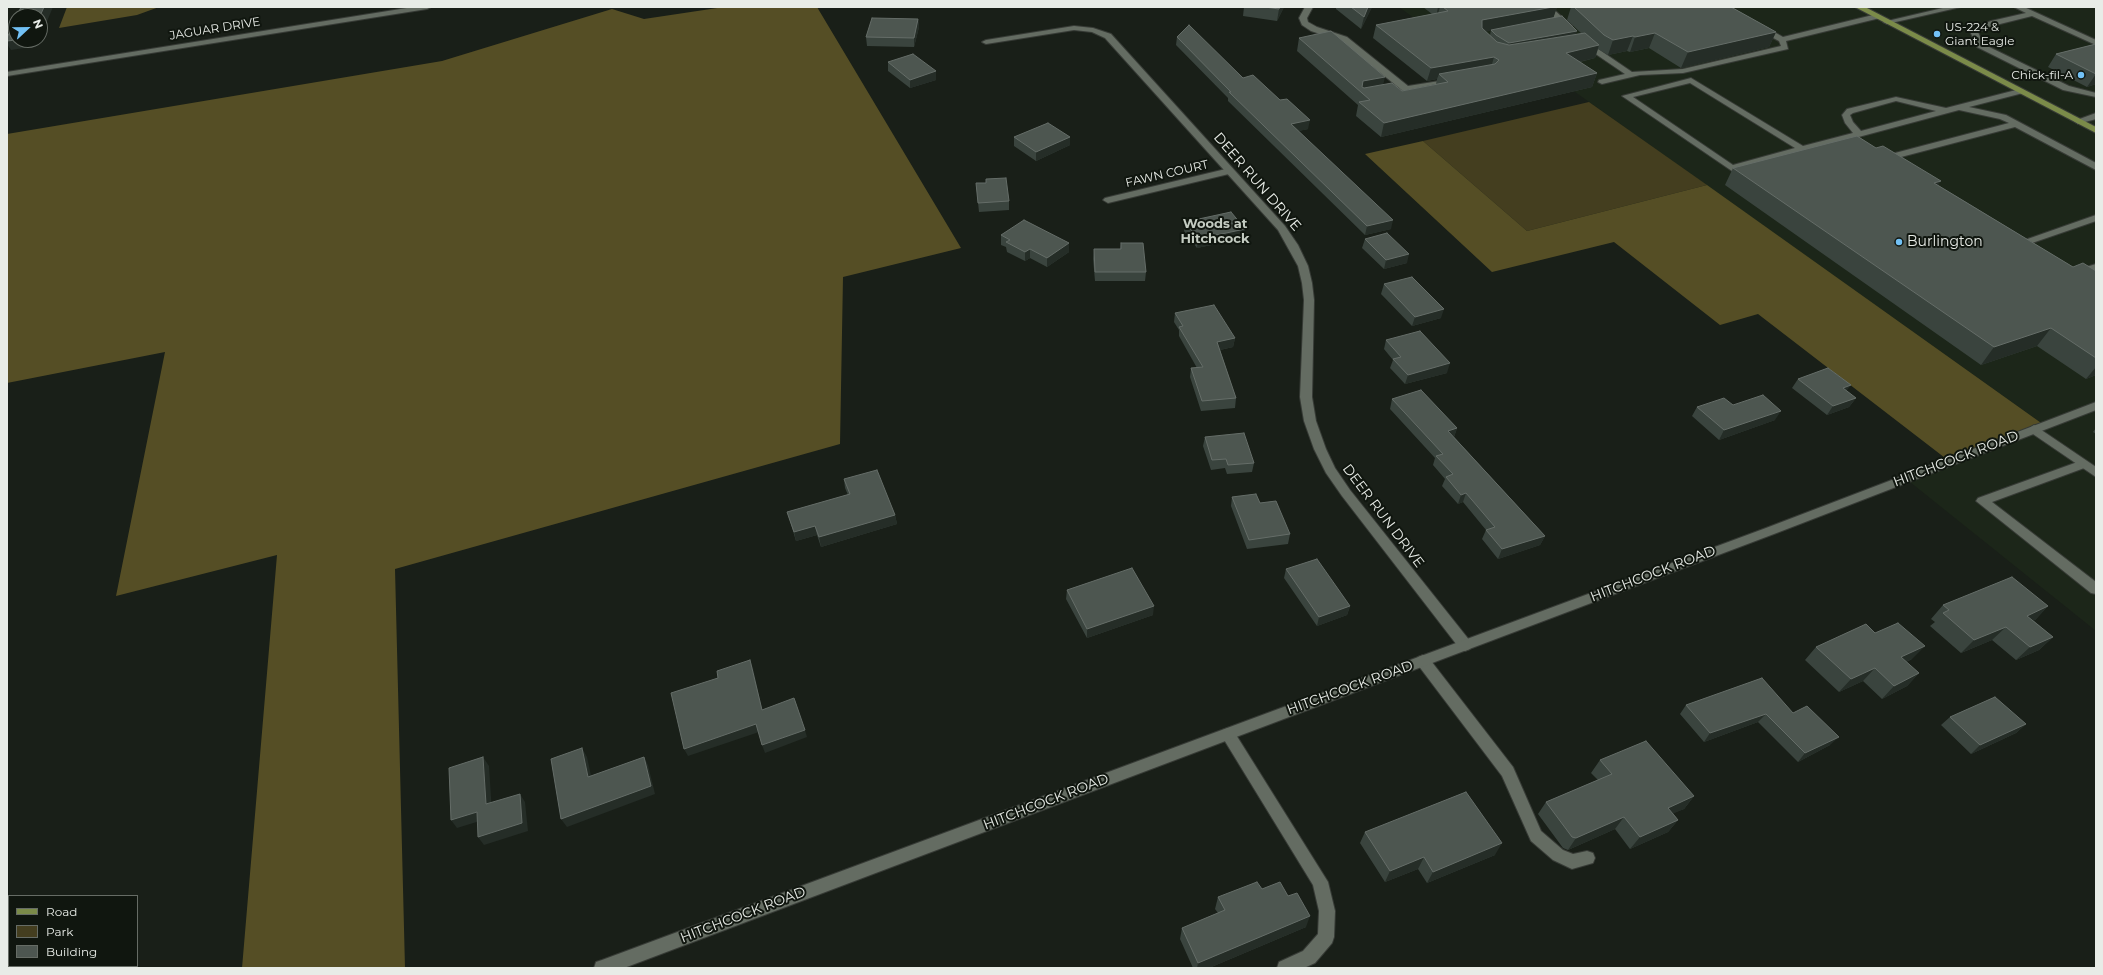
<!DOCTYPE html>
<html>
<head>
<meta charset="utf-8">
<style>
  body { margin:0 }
  #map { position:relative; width:2103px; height:975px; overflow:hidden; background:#191f18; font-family:Montserrat,sans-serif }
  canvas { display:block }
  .frame { position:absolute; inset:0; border:8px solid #e8ece7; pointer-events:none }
  .legend { position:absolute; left:8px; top:895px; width:130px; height:72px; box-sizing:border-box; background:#10160f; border:1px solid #666c65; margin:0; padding:5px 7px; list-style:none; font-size:12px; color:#e8ece7 }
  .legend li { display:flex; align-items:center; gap:8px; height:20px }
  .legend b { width:20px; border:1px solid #666c65 }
  .north { position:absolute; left:8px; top:8px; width:40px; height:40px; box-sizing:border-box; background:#10160f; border:1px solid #666c65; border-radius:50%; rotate:68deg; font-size:11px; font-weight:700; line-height:16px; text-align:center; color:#e8ece7 }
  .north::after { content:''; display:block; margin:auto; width:14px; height:18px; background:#72c1f5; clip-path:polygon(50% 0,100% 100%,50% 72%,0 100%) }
</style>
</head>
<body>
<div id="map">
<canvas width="2103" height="975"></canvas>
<div class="frame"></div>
<ul class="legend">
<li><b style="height:5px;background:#7b8b49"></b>Road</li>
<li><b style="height:11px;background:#443e1f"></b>Park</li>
<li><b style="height:11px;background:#4d5650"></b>Building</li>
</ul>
<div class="north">N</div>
</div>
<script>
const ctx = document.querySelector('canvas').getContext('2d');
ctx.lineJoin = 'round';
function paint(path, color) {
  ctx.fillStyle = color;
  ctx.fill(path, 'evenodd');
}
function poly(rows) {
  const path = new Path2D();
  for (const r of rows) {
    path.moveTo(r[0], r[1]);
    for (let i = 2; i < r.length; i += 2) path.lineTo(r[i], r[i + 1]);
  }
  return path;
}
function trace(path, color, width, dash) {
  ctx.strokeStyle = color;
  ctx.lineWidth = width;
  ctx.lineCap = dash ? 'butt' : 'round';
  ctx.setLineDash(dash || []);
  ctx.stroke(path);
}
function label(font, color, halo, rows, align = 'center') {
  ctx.font = font + ' Montserrat,sans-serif';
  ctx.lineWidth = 4;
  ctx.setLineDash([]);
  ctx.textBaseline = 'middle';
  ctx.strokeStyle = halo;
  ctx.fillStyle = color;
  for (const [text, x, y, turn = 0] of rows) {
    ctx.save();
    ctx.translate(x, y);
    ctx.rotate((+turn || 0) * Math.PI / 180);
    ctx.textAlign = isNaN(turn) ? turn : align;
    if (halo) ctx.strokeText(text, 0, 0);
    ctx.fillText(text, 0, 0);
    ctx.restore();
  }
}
paint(poly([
  [1399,7,2096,7,2096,631,1905,478,2044,425,1530,60,1484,70]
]), '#1c2619');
paint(poly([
  [1589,102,1707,185,1527,231,1423,141]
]), '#443e1f');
paint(poly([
  [67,7,159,7,137,15,59,28],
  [724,7,817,7,961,248,843,277,840,444,395,569,405,968,242,968,277,555,116,596,165,352,7,383,7,134,442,61,612,9,644,19],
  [1423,141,1527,231,1707,185,2044,425,1949,461,1758,314,1720,325,1614,242,1492,272,1365,154]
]), '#554e25');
const service = poly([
  [1543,7,1551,7,1572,26,1572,30,1566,30,1543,7],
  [1947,7,1961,7,1887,24,1883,22,1947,7],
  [2014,7,2024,7,2096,40,2096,45,2032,16,1996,25,1978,32,1983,44,2069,86,2096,93,2096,97,2063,90,1977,47,1970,31,1971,29,1991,21,2026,13,2014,7],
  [1877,14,1881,16,1880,18,1786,41,1788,49,1683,73,1640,75,1602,84,1598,82,1599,80,1625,74,1581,44,1588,42,1632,72,1683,69,1781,46,1779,41,1756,29,1756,25,1762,25,1783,37,1877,14],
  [1691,78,1803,146,1853,133,1845,123,1842,115,1847,109,1896,97,1946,108,2020,89,2024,91,2023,93,1969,107,2006,115,2096,163,2096,170,2015,127,1901,157,1897,160,1901,166,1900,168,1894,168,1888,159,1895,153,2009,123,2000,119,1959,110,1732,171,1622,96,1691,78],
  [1690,83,1795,148,1733,165,1633,97,1690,83],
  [1896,101,1936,111,1861,131,1853,122,1850,115,1853,113,1896,101],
  [2096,113,2096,119,2078,124,2074,121,2096,113],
  [1230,168,1233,169,1233,173,1108,203,1103,200,1105,198,1230,168],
  [2096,215,2096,221,2032,243,2038,248,2036,250,2030,250,2019,242,2096,215],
  [2096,264,2096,270,2077,276,2072,273,2073,271,2096,264],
  [2083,460,2089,464,2087,467,1992,502,2096,582,2096,594,2091,593,1976,501,1978,498,2083,460],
  [1423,655,1428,657,1513,767,1541,831,1563,850,1573,854,1587,851,1593,853,1595,858,1593,863,1572,869,1553,860,1531,841,1502,776,1418,665,1416,661,1418,657,1423,655],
  [1228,728,1233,730,1328,882,1335,911,1334,937,1332,943,1315,963,1304,968,1277,968,1279,962,1303,951,1318,934,1319,911,1313,885,1223,738,1221,734,1223,730,1228,728]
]);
const minor = poly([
  [413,7,431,7,427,9,7,76,7,72,413,7],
  [1305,7,1313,7,1307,18,1308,22,1317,27,1347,37,1408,86,1452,79,1456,81,1452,83,1403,91,1341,41,1311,31,1302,25,1299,18,1305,7],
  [1074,26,1093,28,1111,34,1285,226,1298,245,1308,266,1312,283,1314,300,1312,397,1316,421,1326,449,1335,468,1350,490,1470,641,1472,645,1470,649,1465,651,1460,649,1342,496,1326,473,1314,449,1304,421,1300,397,1304,300,1302,283,1298,266,1278,230,1105,38,1092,32,1074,30,986,44,982,42,986,40,1074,26],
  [2034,425,2096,467,2096,477,2030,432,2028,429,2034,425]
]);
const tertiary = poly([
  [2096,402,2096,410,1774,534,624,968,594,968,596,962,602,960,1766,528,2096,402]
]);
const primary = poly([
  [1855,7,1865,7,2096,127,2096,133,1855,7]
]);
trace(service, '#373b36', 2);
trace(minor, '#373b36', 2);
trace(tertiary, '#373b36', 2);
trace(primary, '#373b36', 2);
paint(service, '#646c62');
paint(minor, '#646c62');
paint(tertiary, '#646c62');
paint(primary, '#7b8b49');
paint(poly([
  [1244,7,1284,7,1277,21,1243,16],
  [1336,7,1372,7,1361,29,1336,9],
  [1423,7,1557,7,1553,18,1576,34,1581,33,1567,20,1571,7,1731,7,1776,32,1769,47,1681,68,1649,48,1630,52,1627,51,1608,55,1598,49,1595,58,1580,62,1597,73,1592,87,1381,137,1356,116,1358,105,1297,51,1299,38,1383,85,1402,91,1436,84,1437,79,1427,81,1373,38,1376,25,1432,14],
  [1491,30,1490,35,1485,31],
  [918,19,919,27,914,47,867,46,866,37],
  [1177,37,1243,78,1308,129,1298,131,1391,229,1365,235,1228,101,1228,98,1176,45],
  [2096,44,2096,84,2087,87,2048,67,2056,54],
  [888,62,936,80,910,88,888,71],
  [1014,137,1070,137,1070,145,1036,161,1014,146],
  [1733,168,1938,185,2073,267,2096,271,2096,375,2086,379,2037,346,1981,365,1725,185],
  [976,183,1009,201,1009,210,979,212],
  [1185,222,1244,238,1197,248,1184,231],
  [1001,235,1069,252,1047,267,1030,258,1025,261,1007,252,1006,247,1001,245],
  [1365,239,1407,263,1384,269,1362,248],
  [1121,243,1146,272,1145,281,1095,281,1093,259,1094,249,1120,249],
  [1384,284,1441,318,1412,326,1381,294],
  [1175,313,1235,338,1233,347,1220,350,1236,398,1235,408,1201,411,1190,377,1191,368,1197,368,1179,336,1179,330,1174,322],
  [1386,340,1447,373,1405,384,1390,368,1393,360,1384,349],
  [1798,379,1847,391,1856,398,1849,407,1827,415,1792,388],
  [1392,399,1457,428,1454,437,1545,536,1540,545,1498,559,1482,539,1486,530,1463,502,1458,504,1442,486,1445,479,1433,465,1435,458,1390,409],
  [1733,405,1775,420,1719,440,1692,416,1697,407],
  [2096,428,2096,434,2093,432],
  [1205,437,1254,463,1252,472,1227,474,1225,468,1211,470,1203,446],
  [844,479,895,515,897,524,821,547,817,535,796,541,790,521,787,512,848,495,845,488],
  [1232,497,1260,503,1290,534,1288,544,1247,549,1231,506],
  [1286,569,1350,606,1347,615,1317,626,1284,578],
  [1067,590,1153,615,1087,638,1066,599],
  [1943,605,2048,606,2035,620,2033,620,2053,637,2039,650,2016,660,1992,640,1961,653,1930,626,1935,622,1931,619],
  [1875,633,1912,659,1906,662,1919,673,1907,686,1882,699,1863,681,1839,692,1805,660,1816,647],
  [1686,705,1793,713,1830,745,1798,762,1758,722,1704,742,1680,714],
  [1950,717,2026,724,2016,733,1971,754,1941,725],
  [1600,760,1694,796,1684,809,1673,813,1678,820,1668,832,1630,849,1615,829,1568,850,1563,848,1538,814,1546,802,1598,780,1591,773],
  [1365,832,1495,855,1427,883,1418,869,1385,882,1360,843],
  [1262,889,1306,927,1209,968,1193,968,1180,939,1182,928,1218,913,1215,909,1218,897]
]), '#3a443e');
paint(poly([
  [44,7,53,7,40,38,40,16],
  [1280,7,1284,7,1277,21,1279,9],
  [1368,7,1372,7,1361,29,1364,17],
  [1438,7,1440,7,1438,14,1436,17],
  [1553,7,1557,7,1553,19,1479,33,1482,20],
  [918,19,919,27,914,47,914,38],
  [1577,31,1574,39,1506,51,1509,43],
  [1776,32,1769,47,1681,68,1688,52],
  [1655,33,1649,48,1630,52,1635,37],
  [1633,36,1627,51,1608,55,1613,40],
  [16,40,39,40,37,46,11,50,7,44,7,41],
  [1599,45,1595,58,1562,66,1566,53],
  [1494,57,1490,71,1439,74,1437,79,1427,81,1431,68],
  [936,71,936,80,910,88,910,80],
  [1597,73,1592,87,1381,137,1384,123],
  [2096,74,2096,84,2087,87],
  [1385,77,1382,90,1361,92,1363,81],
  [1310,120,1308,129,1290,133,1291,124],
  [1070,137,1070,145,1036,161,1036,152],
  [1941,181,1930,198,1934,183],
  [1393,220,1391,229,1365,235,1367,226],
  [1245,229,1244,238,1197,248,1198,239],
  [1069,243,1069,252,1047,267,1047,258],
  [1030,249,1030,258,1025,261,1025,252],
  [1409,254,1407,263,1384,269,1386,260],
  [1444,309,1441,318,1412,326,1415,317],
  [2051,328,2037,346,1981,365,1994,347],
  [1235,338,1233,347,1215,351,1217,342],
  [1450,363,1447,373,1405,384,1408,375],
  [2096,367,2096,375,2086,379],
  [1851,385,1844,394,1843,388],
  [1856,398,1849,407,1827,415,1833,406],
  [1781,411,1775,420,1719,440,1724,430],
  [1457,428,1454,437,1445,440,1448,431],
  [1466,493,1463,502,1458,504,1461,495],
  [895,515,897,524,821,547,819,537],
  [815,526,817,535,796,541,794,532],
  [1545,536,1540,545,1498,559,1502,549],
  [1154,606,1153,615,1087,638,1087,629],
  [1350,606,1347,615,1317,626,1319,617],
  [2048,606,2035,620,2014,629,2027,616],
  [2006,627,1992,640,1961,653,1974,640],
  [2053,637,2039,650,2016,660,2030,647],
  [1925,646,1912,659,1889,670,1901,657],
  [750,660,753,668,764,718,762,710],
  [1875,668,1863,681,1839,692,1851,679],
  [1919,673,1907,686,1882,699,1894,686],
  [1766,714,1758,722,1704,742,1710,733],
  [756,724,759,732,688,756,684,749],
  [2026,724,2016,733,1971,754,1980,745],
  [805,730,807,737,765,753,762,745],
  [1839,737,1830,745,1798,762,1805,753],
  [582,748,587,757,593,785,588,777],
  [483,757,489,766,492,813,486,804],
  [644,757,648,765,655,794,567,827,561,819],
  [520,794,525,802,528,831,484,845,478,837],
  [1694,796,1684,809,1658,820,1668,808],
  [477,812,483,820,457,828,451,820],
  [1624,817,1615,829,1568,850,1576,838],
  [1678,820,1668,832,1630,849,1640,837],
  [1502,843,1495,855,1427,883,1433,872],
  [1424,857,1418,869,1385,882,1390,871],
  [1310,916,1306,927,1209,968,1197,968,1198,963]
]), '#252d27');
const building = poly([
  [21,7,44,7,40,16,17,16,21,7],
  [1265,7,1280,7,1279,9,1265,7],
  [1351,7,1368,7,1364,17,1351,7],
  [1443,7,1553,7,1482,20,1482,28,1497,42,1509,45,1585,33,1599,45,1566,53,1597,73,1384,123,1359,102,1370,100,1299,38,1331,31,1385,77,1363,81,1362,87,1364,88,1392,83,1402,91,1448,82,1439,74,1495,64,1499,60,1494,57,1431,68,1376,25,1448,11,1443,7],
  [1574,7,1731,7,1776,32,1688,52,1655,33,1635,37,1633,36,1613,40,1604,35,1574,7],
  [1562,16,1577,31,1509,43,1496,35,1491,30,1562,16],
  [16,18,16,40,7,41,7,38,16,18],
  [872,18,918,19,914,38,866,37,872,18],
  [1189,25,1243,78,1253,75,1280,100,1287,99,1310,120,1291,124,1393,220,1367,226,1229,92,1231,92,1177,37,1189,25],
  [2096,44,2096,74,2056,54,2096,44],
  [913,54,936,71,910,80,888,62,913,54],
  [1048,123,1070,137,1036,152,1014,137,1048,123],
  [1857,136,1876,148,1883,146,1941,181,1934,183,2073,267,2083,263,2096,271,2096,358,2051,328,1994,347,1733,168,1857,136],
  [1006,178,1009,201,978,203,976,183,986,183,986,179,1006,178],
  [1231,212,1245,229,1198,239,1185,222,1231,212],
  [1024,220,1069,243,1047,258,1030,249,1025,252,1006,242,1010,240,1001,235,1024,220],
  [1387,233,1409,254,1386,260,1365,239,1387,233],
  [1121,243,1143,243,1146,272,1095,272,1094,249,1121,249,1121,243],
  [1412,277,1444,309,1415,317,1384,284,1412,277],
  [1214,305,1235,338,1217,342,1236,398,1202,401,1191,368,1203,367,1179,327,1183,326,1175,313,1214,305],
  [1420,331,1450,363,1408,375,1393,359,1401,357,1386,340,1420,331],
  [1828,368,1851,385,1843,388,1856,398,1833,406,1798,379,1828,368],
  [1421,390,1457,428,1448,431,1545,536,1502,549,1486,530,1495,527,1466,493,1461,495,1446,477,1453,474,1436,456,1443,454,1392,399,1421,390],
  [1763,395,1781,411,1724,430,1697,407,1724,398,1733,405,1763,395],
  [1244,433,1254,463,1228,465,1226,459,1212,460,1205,437,1244,433],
  [877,470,895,515,819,537,815,526,794,532,787,512,850,494,844,479,877,470],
  [1256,494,1260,503,1276,501,1290,534,1249,540,1232,497,1256,494],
  [1317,559,1350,606,1319,617,1286,569,1317,559],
  [1132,568,1154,606,1087,629,1067,590,1132,568],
  [2012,577,2048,606,2027,616,2053,637,2030,647,2006,627,1974,640,1943,613,1949,610,1943,605,2012,577],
  [1898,623,1925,646,1901,657,1919,673,1894,686,1875,668,1851,679,1816,647,1866,624,1875,633,1898,623],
  [750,660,762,710,794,698,805,730,762,745,756,724,684,749,671,693,718,678,717,671,750,660],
  [1762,678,1793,713,1807,706,1839,737,1805,753,1766,714,1710,733,1686,705,1762,678],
  [1995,697,2026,724,1980,745,1950,717,1995,697],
  [1646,741,1694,796,1668,808,1678,820,1640,837,1624,817,1576,838,1572,837,1546,802,1612,774,1600,760,1646,741],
  [582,748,588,777,644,757,651,786,561,819,551,759,582,748],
  [483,757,486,804,520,794,522,823,478,837,477,812,451,820,449,768,483,757],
  [1466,792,1502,843,1433,872,1424,857,1390,871,1365,832,1466,792],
  [1257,882,1262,889,1280,882,1288,896,1297,893,1310,916,1198,963,1182,928,1225,910,1218,897,1257,882]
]);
paint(building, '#4d5650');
trace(building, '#656d68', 1);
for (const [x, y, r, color] of [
  [1937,34,4,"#72c1f5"],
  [2081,75,4,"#72c1f5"],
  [1899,242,4,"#72c1f5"]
]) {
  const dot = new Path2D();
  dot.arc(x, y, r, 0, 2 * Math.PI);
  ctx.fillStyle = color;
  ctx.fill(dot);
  trace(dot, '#10160f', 1.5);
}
label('12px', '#e8ece7', '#10160f', [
  ["US-224 &",1945,27],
  ["Giant Eagle",1945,41],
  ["Chick-fil-A",2073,75,"right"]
], 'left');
label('12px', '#e8ece7', '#10160f', [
  ["JAGUAR DRIVE",215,29,-9],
  ["FAWN COURT",1167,174,-13]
]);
label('bold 13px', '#c4ccc2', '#10160f', [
  ["Woods at",1215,224],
  ["Hitchcock",1215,239]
]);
label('14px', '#e8ece7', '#10160f', [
  ["DEER RUN DRIVE",1257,182,49],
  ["HITCHCOCK ROAD",1956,459,-21],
  ["DEER RUN DRIVE",1383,516,53],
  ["HITCHCOCK ROAD",1653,574,-21],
  ["HITCHCOCK ROAD",1350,688,-20],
  ["HITCHCOCK ROAD",1046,802,-21],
  ["HITCHCOCK ROAD",743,915,-21]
]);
label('14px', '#e8ece7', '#10160f', [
  ["Burlington",1907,242]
], 'left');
</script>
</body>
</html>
